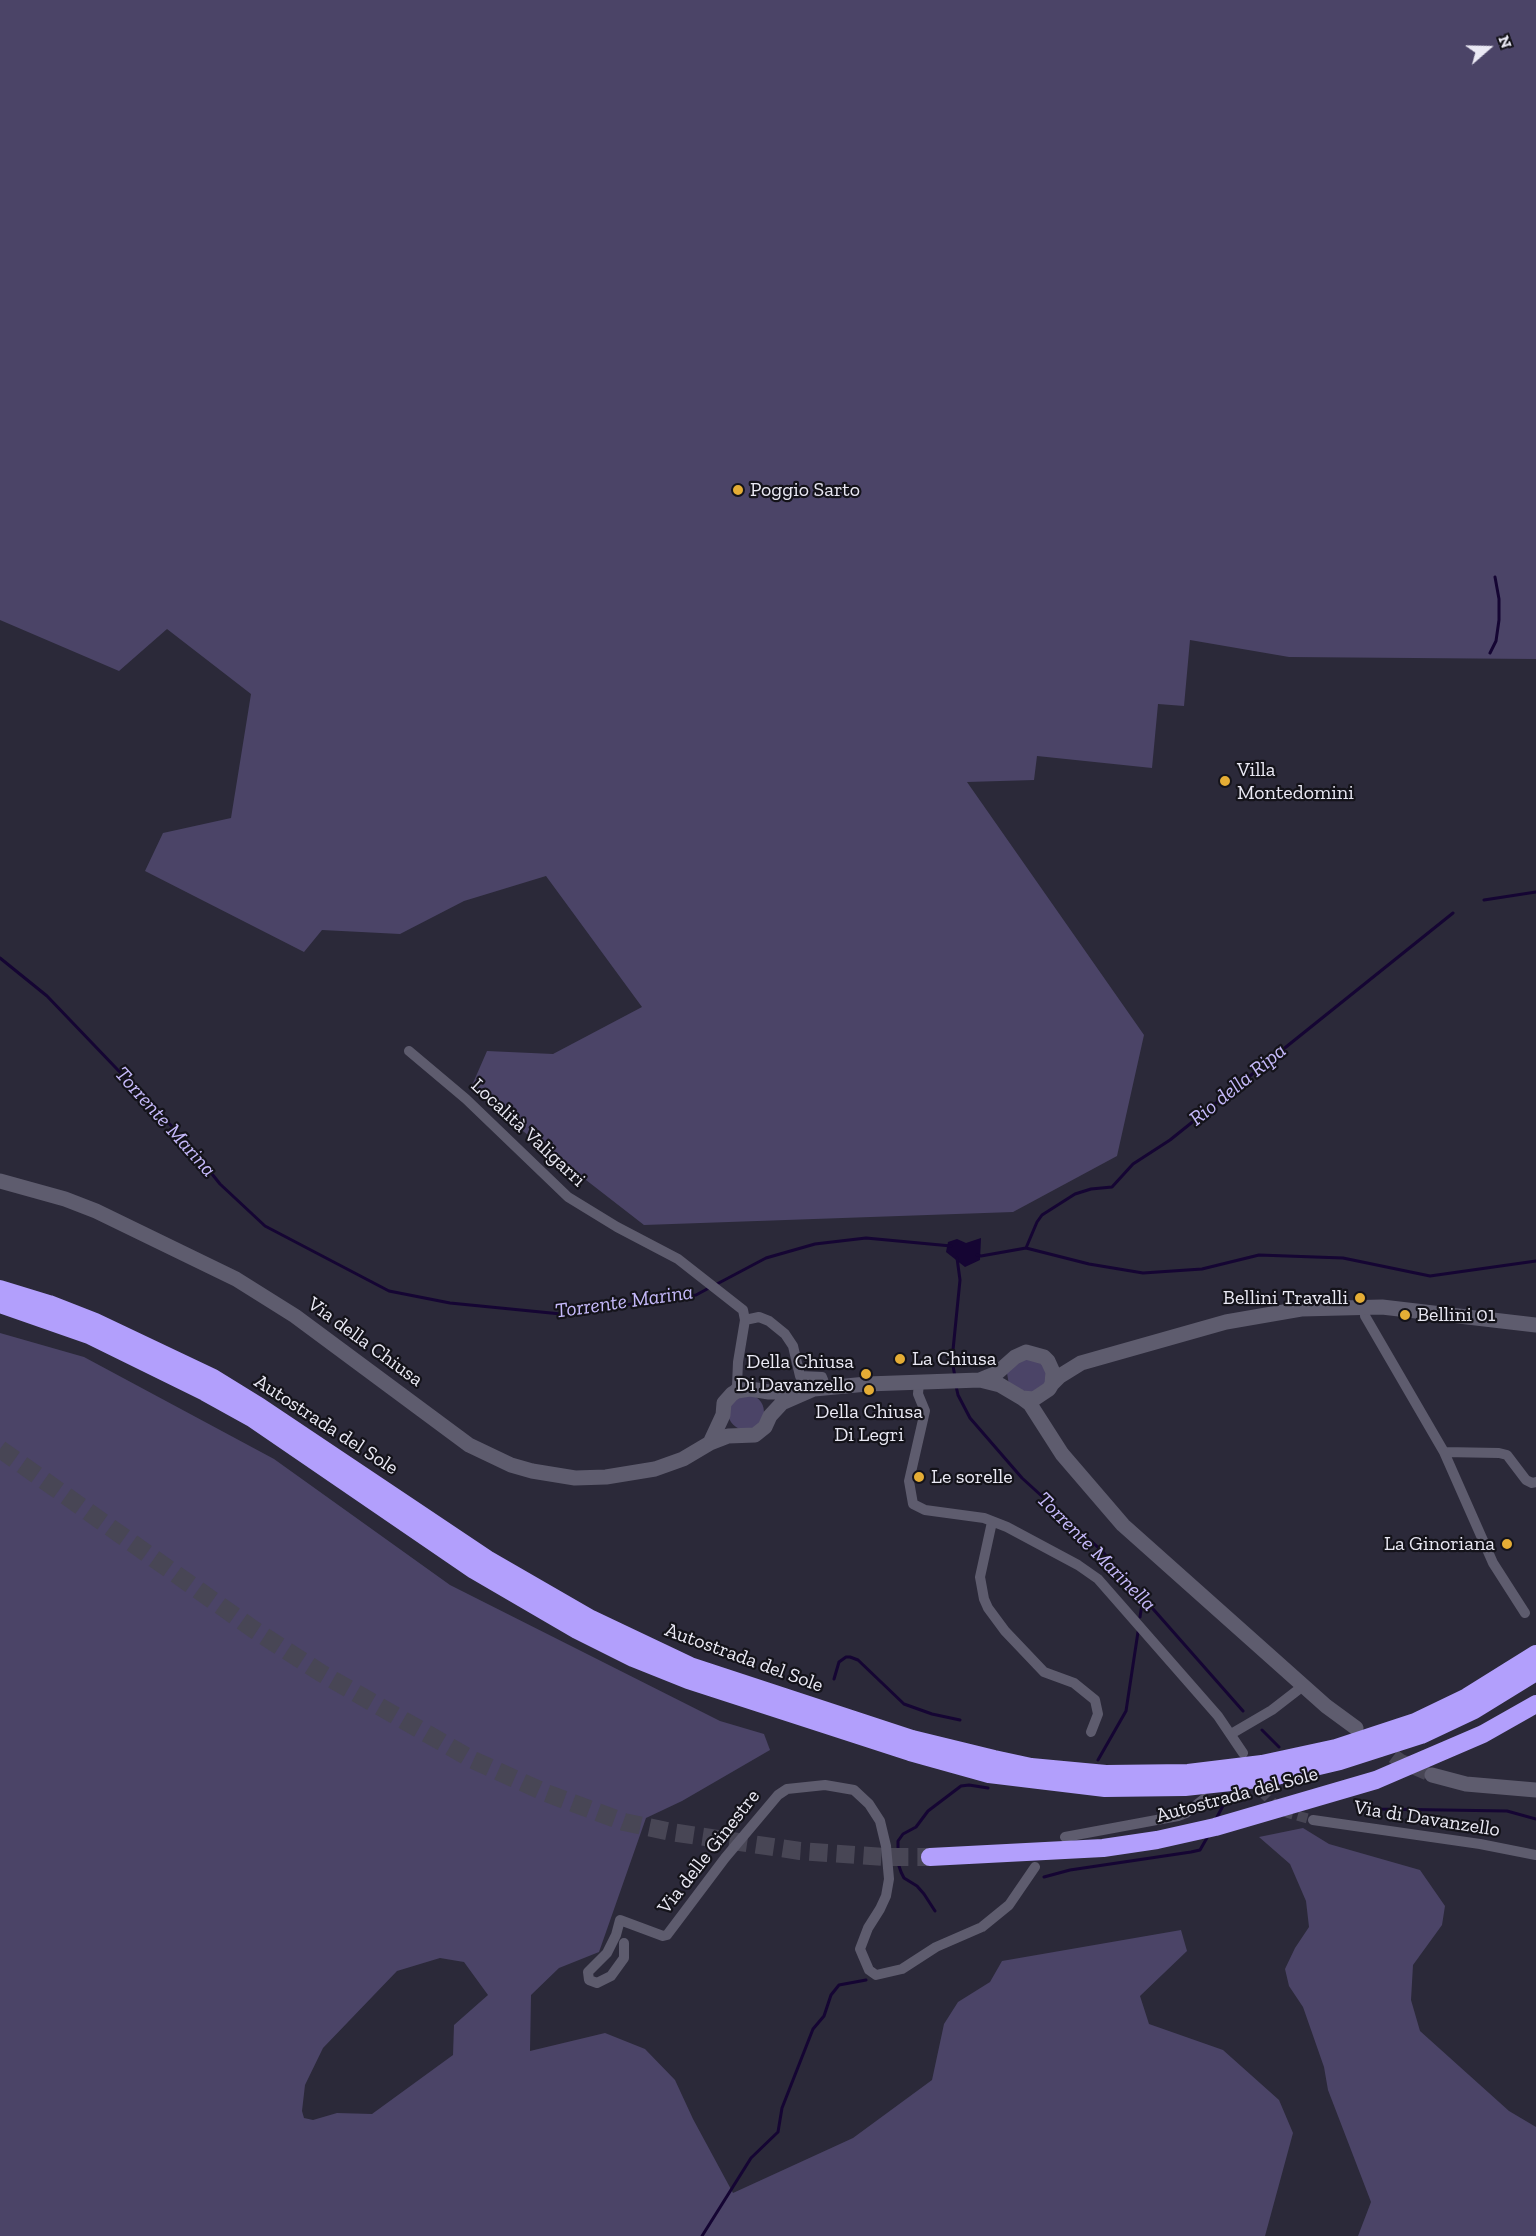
<!DOCTYPE html>
<html>
<head>
<meta charset="utf-8">
<style>
  body { margin:0 }
  #map { position:relative; width:1536px; height:2236px; overflow:hidden; background:#2b2939; font-family:"Zilla Slab",serif }
  canvas { display:block }
  .north { position:absolute; left:1458px; top:18px; width:60px; height:60px; -webkit-text-stroke:4px #14131a; paint-order:stroke; rotate:70deg; font-size:16px; font-weight:700; line-height:24px; text-align:center; color:#eae9f4 }
  .north::after { content:''; display:block; margin:auto; width:21px; height:27px; background:#eae9f4; clip-path:polygon(50% 0,100% 100%,50% 72%,0 100%) }
</style>
</head>
<body>
<div id="map">
<canvas width="1536" height="2236"></canvas>
<div class="north">N</div>
</div>
<script>
const ctx = document.querySelector('canvas').getContext('2d');
ctx.lineJoin = 'round';
function paint(path, color) {
  ctx.fillStyle = color;
  ctx.fill(path, 'evenodd');
}
function poly(rows) {
  const path = new Path2D();
  for (const r of rows) {
    if (r.length === 3) {
      path.moveTo(r[0] + r[2], r[1]);
      path.arc(r[0], r[1], r[2], 0, 2 * Math.PI);
      continue;
    }
    path.moveTo(r[0], r[1]);
    for (let i = 2; i < r.length; i += 2) path.lineTo(r[i], r[i + 1]);
  }
  return path;
}
function trace(path, color, width, dash) {
  ctx.strokeStyle = color;
  ctx.lineWidth = width;
  ctx.lineCap = dash ? 'butt' : 'round';
  ctx.setLineDash(dash || []);
  ctx.stroke(path);
}
function label(font, color, halo, rows, align = 'center') {
  ctx.font = font + ' "Zilla Slab",serif';
  ctx.lineWidth = 4.5;
  ctx.setLineDash([]);
  ctx.textBaseline = 'middle';
  ctx.strokeStyle = halo;
  ctx.fillStyle = color;
  for (const [text, x, y, turn = 0] of rows) {
    ctx.save();
    ctx.translate(x, y);
    ctx.rotate((+turn || 0) * Math.PI / 180);
    ctx.textAlign = isNaN(turn) ? turn : align;
    if (halo) ctx.strokeText(text, 0, 0);
    ctx.fillText(text, 0, 0);
    ctx.restore();
  }
}
paint(poly([
  [0,0,1536,0,1536,659,1289,657,1190,640,1184,706,1158,704,1152,768,1037,756,1034,780,967,782,1144,1035,1117,1156,1013,1212,644,1225,470,1090,487,1051,553,1054,642,1007,546,876,464,901,400,934,322,930,304,952,145,871,163,833,231,818,251,694,167,629,119,671,0,620],
  [0,1333,84,1357,274,1459,450,1585,720,1721,764,1734,770,1750,682,1801,646,1818,599,1952,559,1968,531,1995,530,2051,605,2033,645,2049,675,2080,693,2119,733,2193,853,2138,932,2080,944,2024,958,2002,990,1982,1002,1961,1181,1930,1187,1951,1140,1996,1149,2024,1223,2050,1279,2100,1293,2133,1265,2236,0,2236],
  [440,1958,464,1962,488,1995,454,2025,453,2055,372,2114,337,2113,313,2120,304,2118,302,2111,305,2085,323,2048,397,1971],
  [1021,1354,1051,1366,1040,1397,1009,1385,1007,1373],
  [746,1412,18],
  [1303,1828,1329,1844,1420,1870,1445,1906,1442,1925,1413,1965,1411,2000,1420,2031,1509,2111,1536,2127,1536,2236,1358,2236,1371,2202,1328,2090,1324,2067,1303,2007,1289,1986,1285,1969,1295,1948,1309,1927,1306,1901,1290,1864,1259,1837]
]), '#4b4467');
paint(poly([
  [981,1238,980,1260,965,1267,946,1252,948,1242,957,1239,966,1243]
]), '#150533');
trace(poly([
  [1490,653,1496,641,1499,620,1499,599,1495,577],
  [1484,900,1536,892],
  [0,958,47,996,184,1139,220,1184,265,1226,389,1291,450,1303,561,1314,696,1295,709,1288],
  [1026,1248,1037,1222,1042,1215,1075,1194,1091,1189,1112,1187,1133,1164,1170,1140,1453,913],
  [977,1255,981,1256,1026,1248,1089,1264,1143,1273,1202,1269,1259,1255,1343,1258,1430,1276,1536,1261],
  [715,1285,766,1258,815,1244,866,1238,951,1246],
  [955,1377,952,1360,960,1280,957,1258],
  [956,1386,958,1395,970,1418,1022,1478,1102,1551,1243,1711],
  [1140,1617,1143,1598],
  [834,1679,839,1662,846,1657,850,1657,858,1660,904,1704,932,1714,960,1720],
  [1262,1730,1279,1747],
  [1098,1760,1126,1711,1138,1632],
  [1362,1805,1380,1809,1507,1811,1536,1819],
  [1216,1819,1225,1802],
  [1044,1877,1070,1870,1191,1852,1200,1850,1208,1836],
  [935,1911,924,1894,917,1886,904,1878,901,1872,898,1863,898,1841,903,1834,916,1827,928,1811,961,1786,969,1785,988,1788],
  [702,2236,751,2158,778,2132,782,2108,813,2029,824,2016,831,1995,839,1985,866,1980]
]), '#150533', 3);
trace(poly([
  [1255,1777,1264,1794,1274,1804,1288,1813,1313,1820]
]), '#484655', 10, [10, 5]);
trace(poly([
  [1375,1742,1400,1761,1432,1775]
]), '#484655', 15, [15, 8]);
trace(poly([
  [0,1449,253,1629,321,1673,473,1760,546,1793,624,1822,671,1832,800,1851,884,1857,930,1857]
]), '#484655', 18, [18, 9]);
trace(poly([
  [409,1051,466,1099,568,1197,617,1227,678,1259,743,1310,745,1320,738,1362,737,1386,732,1394],
  [1365,1306,1365,1316,1444,1452,1493,1563,1525,1613],
  [745,1320,759,1317,769,1321,785,1334,793,1346,800,1376,822,1377,826,1387],
  [919,1382,918,1394,925,1411,909,1481,913,1504,925,1510,984,1518,1007,1527,1078,1565,1098,1579,1218,1716,1243,1753],
  [1444,1452,1499,1453,1507,1455,1526,1480,1532,1483,1536,1482],
  [992,1522,980,1577,984,1599,988,1608,1005,1631,1044,1672,1074,1683,1095,1700,1098,1714,1091,1732],
  [1231,1734,1272,1710,1303,1686],
  [1313,1820,1480,1844,1536,1855],
  [1065,1837,1178,1816,1186,1813,1204,1799],
  [624,1943,624,1958,611,1976,597,1983,589,1980,588,1972,607,1953,616,1935,620,1920,663,1936,667,1935,725,1858,778,1795,787,1789,825,1785,854,1790,869,1804,880,1821,886,1846,889,1879,886,1896,880,1909,868,1928,860,1949,869,1970,876,1975,902,1969,936,1947,982,1927,1009,1905,1035,1867]
]), '#5e5c6e', 10);
trace(poly([
  [0,1181,65,1199,96,1211,236,1279,295,1316,469,1445,511,1465,532,1471,575,1478,606,1477,655,1469,683,1459,710,1443,728,1436,755,1435,765,1427,770,1416,782,1403,814,1389,867,1384,980,1380,1000,1385,1022,1398,1034,1399,1049,1389,1052,1384,1053,1372,1048,1361,1044,1357,1026,1352,1015,1357,997,1373,980,1380],
  [1052,1384,1060,1376,1081,1363,1226,1322,1301,1309,1382,1307,1536,1325],
  [1022,1398,1030,1404,1062,1454,1123,1525,1326,1706,1356,1728],
  [710,1443,723,1415,724,1403,732,1394,737,1391,750,1389,769,1392,801,1392],
  [1432,1775,1466,1784,1536,1790]
]), '#5e5c6e', 15);
trace(poly([
  [0,1289,49,1304,95,1322,213,1378,260,1407,487,1559,591,1619,690,1666,912,1739,994,1759,1031,1767,1106,1774,1188,1773,1262,1764,1336,1748,1415,1722,1467,1697,1536,1654],
  [0,1304,89,1335,205,1392,252,1418,474,1570,577,1630,633,1658,688,1680,910,1752,989,1774,1105,1788,1185,1787,1268,1778,1340,1761,1421,1735,1474,1710,1536,1672],
  [930,1857,1103,1848,1157,1840,1215,1827,1376,1780,1483,1734,1536,1704]
]), '#b29ffc', 18);
for (const [x, y, r, color] of [
  [738,490,6,"#e5ad35"],
  [1225,781,6,"#e5ad35"],
  [1360,1298,6,"#e5ad35"],
  [1405,1315,6,"#e5ad35"],
  [900,1359,6,"#e5ad35"],
  [866,1374,6,"#e5ad35"],
  [869,1390,6,"#e5ad35"],
  [919,1477,6,"#e5ad35"],
  [1507,1544,6,"#e5ad35"]
]) {
  const dot = new Path2D();
  dot.arc(x, y, r, 0, 2 * Math.PI);
  ctx.fillStyle = color;
  ctx.fill(dot);
  trace(dot, '#14131a', 2);
}
label('20px', '#eae9f4', '#14131a', [
  ["Poggio Sarto",750,490],
  ["Villa",1237,770],
  ["Montedomini",1237,793],
  ["Bellini Travalli",1348,1298,"right"],
  ["Bellini 01",1417,1315],
  ["La Chiusa",912,1359],
  ["Della Chiusa",854,1362,"right"],
  ["Di Davanzello",854,1385,"right"],
  ["Della Chiusa",869,1412,"center"],
  ["Di Legri",869,1435,"center"],
  ["Le sorelle",931,1477],
  ["La Ginoriana",1495,1544,"right"]
], 'left');
label('20px', '#eae9f4', '#14131a', [
  ["Località Valigarri",528,1133,43],
  ["Via della Chiusa",365,1342,36],
  ["Autostrada del Sole",326,1425,33],
  ["Autostrada del Sole",744,1658,20],
  ["Autostrada del Sole",1237,1795,-15],
  ["Via di Davanzello",1427,1819,9],
  ["Via delle Ginestre",709,1852,-52]
]);
label('italic 21px', '#c5b9fa', '#14131a', [
  ["Rio della Ripa",1238,1085,-39],
  ["Torrente Marina",165,1122,48],
  ["Torrente Marina",624,1302,-8],
  ["Torrente Marinella",1096,1552,45]
]);
</script>
</body>
</html>
